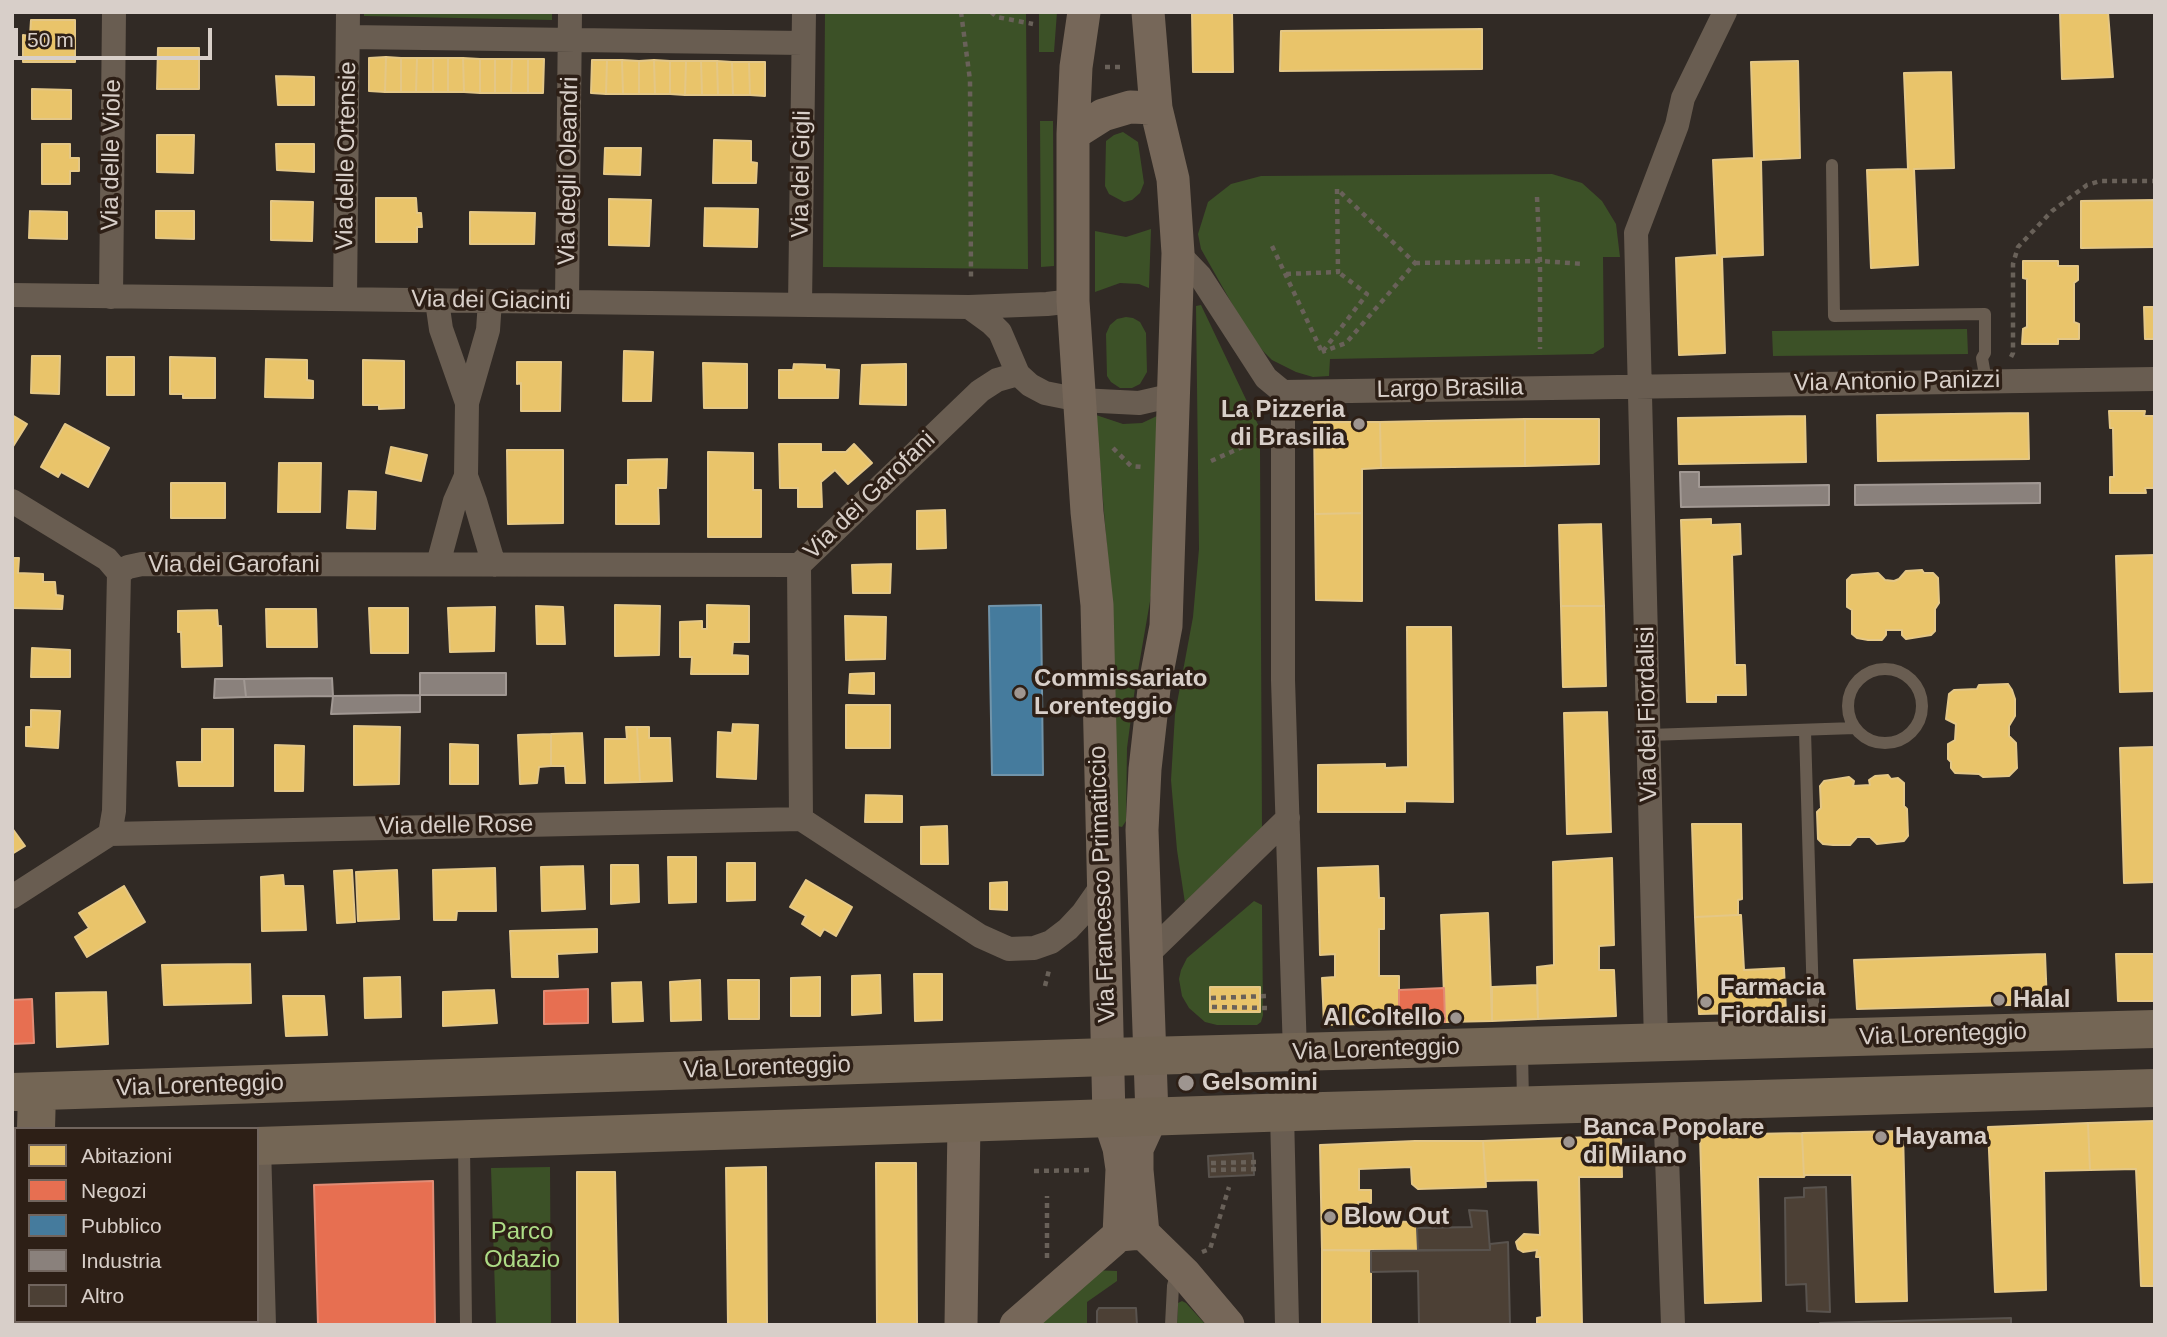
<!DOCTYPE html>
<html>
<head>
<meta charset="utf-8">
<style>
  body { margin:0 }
  #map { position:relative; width:2167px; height:1337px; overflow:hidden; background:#312a25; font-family:Arial,sans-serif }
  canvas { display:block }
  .frame { position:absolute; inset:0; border:14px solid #d8cfc9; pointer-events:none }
  .legend { position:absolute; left:14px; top:1127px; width:245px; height:196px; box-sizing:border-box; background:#2d1f16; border:2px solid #71655e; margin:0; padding:9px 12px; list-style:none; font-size:21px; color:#d8cfc9 }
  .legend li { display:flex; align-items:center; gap:14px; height:35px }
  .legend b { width:35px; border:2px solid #71655e }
  .scale { position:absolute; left:14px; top:28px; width:198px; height:32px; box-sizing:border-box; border:4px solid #d8cfc9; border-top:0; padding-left:9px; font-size:21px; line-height:24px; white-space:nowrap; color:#d8cfc9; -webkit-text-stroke:5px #2d1f16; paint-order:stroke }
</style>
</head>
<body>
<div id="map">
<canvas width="2167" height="1337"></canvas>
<div class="frame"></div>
<ul class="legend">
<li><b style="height:19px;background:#e9c46a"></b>Abitazioni</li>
<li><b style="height:19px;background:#e76f51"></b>Negozi</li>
<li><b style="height:19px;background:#457b9d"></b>Pubblico</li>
<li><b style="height:19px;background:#8a817c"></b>Industria</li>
<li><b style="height:19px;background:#4c4035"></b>Altro</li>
</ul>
<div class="scale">50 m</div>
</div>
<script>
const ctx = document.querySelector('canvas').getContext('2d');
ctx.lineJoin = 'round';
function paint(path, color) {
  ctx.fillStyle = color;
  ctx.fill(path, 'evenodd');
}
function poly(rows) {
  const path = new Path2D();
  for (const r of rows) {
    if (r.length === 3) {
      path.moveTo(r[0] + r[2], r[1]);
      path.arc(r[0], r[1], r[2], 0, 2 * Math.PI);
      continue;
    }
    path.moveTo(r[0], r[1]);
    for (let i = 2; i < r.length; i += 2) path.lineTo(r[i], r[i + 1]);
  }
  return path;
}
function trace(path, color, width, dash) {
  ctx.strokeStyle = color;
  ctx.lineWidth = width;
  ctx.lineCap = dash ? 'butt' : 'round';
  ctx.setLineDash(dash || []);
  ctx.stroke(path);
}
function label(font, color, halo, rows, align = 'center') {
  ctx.font = font + ' Arial,sans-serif';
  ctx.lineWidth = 7;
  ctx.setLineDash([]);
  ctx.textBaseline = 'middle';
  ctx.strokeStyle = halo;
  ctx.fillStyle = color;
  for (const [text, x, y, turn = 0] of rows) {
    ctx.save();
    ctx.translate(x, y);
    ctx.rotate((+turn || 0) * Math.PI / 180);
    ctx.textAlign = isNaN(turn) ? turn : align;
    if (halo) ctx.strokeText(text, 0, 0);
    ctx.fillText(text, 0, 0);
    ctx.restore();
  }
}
paint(poly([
  [364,12,552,12,552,20,364,16],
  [825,12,1026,12,1028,269,823,267],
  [1039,12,1057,12,1054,52,1039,52],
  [1040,121,1053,121,1054,266,1041,267],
  [1123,132,1138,142,1144,183,1140,193,1132,200,1124,202,1109,194,1105,186,1106,141,1114,135],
  [1552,174,1582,183,1602,201,1616,224,1620,257,1603,257,1604,347,1593,354,1330,359,1329,376,1313,377,1296,372,1272,360,1263,351,1248,332,1201,249,1198,234,1208,202,1231,184,1261,176],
  [1151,229,1149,288,1139,284,1120,283,1095,292,1095,231,1126,237],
  [1201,305,1262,433,1260,448,1262,829,1185,903,1177,850,1171,780,1175,714,1193,617,1199,549,1196,306],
  [1126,317,1133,318,1140,322,1146,333,1147,372,1140,384,1132,388,1120,388,1111,382,1107,376,1106,334,1110,325,1117,319],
  [1967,329,1968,354,1773,356,1772,331],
  [1096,415,1123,424,1142,423,1157,416,1157,561,1135,688,1127,748,1126,821,1122,827,1117,826,1111,597],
  [1254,901,1262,905,1263,1015,1261,1022,1257,1025,1217,1025,1205,1022,1189,1008,1182,996,1179,979,1181,970,1187,958],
  [550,1167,551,1325,496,1325,491,1168],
  [1091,1270,1117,1271,1117,1281,1087,1302,1087,1325,1030,1325],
  [1182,1301,1186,1303,1206,1325,1177,1325,1178,1303]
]), '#3c5127');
const homes = poly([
  [1192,12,1232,12,1233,72,1193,72,1192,12],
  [2060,12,2108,12,2113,77,2062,79,2060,12],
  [31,20,75,20,75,62,23,62,23,35,30,36,31,20],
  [1482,29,1482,69,1280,71,1281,31,1482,29],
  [158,48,199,48,199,89,157,89,158,48],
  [386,57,401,58,401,92,385,92,386,57],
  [386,57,385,92,369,91,369,58,386,57],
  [401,58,417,58,416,92,401,92,401,58],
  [417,58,433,58,433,92,416,92,417,58],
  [433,58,448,58,448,92,433,92,433,58],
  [448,58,463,58,464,92,448,92,448,58],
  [463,58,480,59,480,93,464,92,463,58],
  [480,59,495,59,495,93,480,93,480,59],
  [495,59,512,59,511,93,495,93,495,59],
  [512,59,528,59,528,93,511,93,512,59],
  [528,59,544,59,543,93,528,93,528,59],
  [592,60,607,60,606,94,591,93,592,60],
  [607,60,622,60,623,94,606,94,607,60],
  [622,60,639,61,639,94,623,94,622,60],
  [654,60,655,94,639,94,639,61,654,60],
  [654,60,670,61,670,94,655,94,654,60],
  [670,61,686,61,685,95,670,94,670,61],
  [686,61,701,61,702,95,685,95,686,61],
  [701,61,717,61,718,95,702,95,701,61],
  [717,61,732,62,733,95,718,95,717,61],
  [1798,61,1800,158,1761,160,1763,255,1722,257,1725,353,1679,355,1676,258,1717,255,1713,160,1754,158,1751,62,1798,61],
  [732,62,749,62,750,95,733,95,732,62],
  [749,62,765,62,765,96,750,95,749,62],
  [1951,72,1954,168,1914,169,1918,265,1871,268,1867,170,1908,169,1904,73,1951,72],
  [276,76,314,77,314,105,278,105,276,76],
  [32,89,71,90,71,119,32,119,32,89],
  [157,135,194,135,193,173,157,172,157,135],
  [714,140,751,141,751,162,757,163,756,183,713,183,714,140],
  [42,144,70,144,70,158,79,158,79,171,70,171,70,184,42,184,42,144],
  [276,144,314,144,314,172,277,170,276,144],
  [605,148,641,148,640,175,604,174,605,148],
  [376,198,416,198,417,213,421,213,422,227,417,227,417,242,376,242,376,198],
  [609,199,651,200,649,246,609,245,609,199],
  [2155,200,2155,247,2081,248,2081,201,2155,200],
  [271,201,313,202,312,241,271,240,271,201],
  [705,208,758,209,757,247,704,246,705,208],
  [30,211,67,212,67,239,29,238,30,211],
  [156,211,194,211,194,239,156,238,156,211],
  [470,212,535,213,534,244,470,244,470,212],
  [2023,261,2058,261,2058,266,2078,266,2078,280,2074,283,2074,322,2079,324,2079,339,2058,339,2058,344,2022,344,2023,329,2027,327,2027,279,2023,278,2023,261],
  [2144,307,2155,307,2155,339,2145,339,2144,307],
  [624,351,653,352,651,401,623,401,624,351],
  [32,356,60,356,59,394,31,393,32,356],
  [107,357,134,357,134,395,107,395,107,357],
  [170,357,215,358,215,398,183,398,183,394,170,394,170,357],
  [266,359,307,360,307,380,313,381,313,398,265,397,266,359],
  [363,360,404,361,404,408,379,409,379,405,363,405,363,360],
  [517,362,561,362,560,411,521,411,521,383,517,384,517,362],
  [703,363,747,364,747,408,704,408,703,363],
  [794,364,825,365,825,369,839,370,838,398,779,398,779,370,793,370,794,364],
  [906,364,906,405,860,404,862,365,906,364],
  [2109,411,2145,411,2144,416,2155,416,2155,488,2145,488,2146,493,2110,493,2110,477,2114,477,2113,428,2110,428,2109,411],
  [2028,413,2029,459,1878,461,1877,415,2028,413],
  [12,415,27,424,12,448,12,415],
  [1805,416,1806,462,1679,464,1678,418,1805,416],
  [1525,419,1599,419,1599,464,1525,466,1525,419],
  [1525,419,1525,466,1381,468,1380,422,1525,419],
  [1314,422,1380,422,1381,468,1362,469,1362,513,1315,514,1314,422],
  [65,424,109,448,88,487,61,472,58,477,41,467,65,424],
  [779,444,821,444,821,452,846,452,854,444,872,463,848,484,835,470,821,482,822,507,798,507,798,488,780,488,779,444],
  [391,447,427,455,421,481,386,473,391,447],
  [507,450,563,450,563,523,508,524,507,450],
  [708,452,753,453,753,490,761,490,761,537,708,537,708,452],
  [667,459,666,488,658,488,659,524,616,524,616,485,628,485,628,460,667,459],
  [279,463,321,463,320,512,278,512,279,463],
  [171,483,225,483,225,518,171,518,171,483],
  [349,491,376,492,375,529,347,528,349,491],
  [945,510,946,548,917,549,917,511,945,510],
  [1362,513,1362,601,1316,600,1315,514,1362,513],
  [1711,519,1711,525,1740,524,1741,554,1732,555,1735,665,1745,665,1746,695,1716,695,1716,702,1687,702,1681,520,1711,519],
  [1601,524,1604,606,1561,606,1559,525,1601,524],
  [2155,555,2155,691,2120,692,2116,556,2155,555],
  [12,558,19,558,18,573,43,574,43,582,55,582,56,595,63,596,62,609,12,608,12,558],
  [891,564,890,593,853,593,852,565,891,564],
  [1922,570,1924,573,1933,573,1938,578,1939,603,1935,609,1935,631,1931,635,1906,639,1902,635,1902,630,1886,630,1886,635,1882,640,1868,640,1857,638,1852,634,1852,610,1847,607,1847,580,1852,575,1878,573,1885,580,1894,581,1899,579,1906,571,1922,570],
  [615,605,660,606,659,655,615,656,615,605],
  [707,605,749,606,749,642,733,642,732,655,748,656,748,674,691,674,692,657,680,657,680,622,702,621,702,629,707,629,707,605],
  [536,606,563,607,565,644,537,644,536,606],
  [1561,606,1604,606,1606,686,1563,687,1561,606],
  [495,607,494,651,450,652,448,608,495,607],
  [369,608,408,608,408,653,371,653,369,608],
  [266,609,316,609,317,647,267,647,266,609],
  [217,610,218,626,221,626,222,666,182,667,181,632,178,632,178,611,217,610],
  [845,616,886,617,885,659,846,660,845,616],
  [1407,627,1451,627,1453,802,1405,801,1405,812,1318,812,1318,765,1385,764,1385,768,1408,767,1407,627],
  [32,648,70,650,70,677,31,677,32,648],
  [874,673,874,694,849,693,850,674,874,673],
  [2008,684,2012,690,2015,699,2015,716,2009,726,2009,736,2016,743,2017,768,2009,776,1983,777,1979,774,1955,773,1951,768,1951,762,1948,759,1948,744,1955,740,1956,724,1946,719,1949,694,1954,690,1977,689,1979,685,2008,684],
  [846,705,890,705,890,748,846,748,846,705],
  [31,710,60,711,58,748,26,746,26,727,31,727,31,710],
  [1607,712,1611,832,1567,834,1564,713,1607,712],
  [733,724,758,725,756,779,717,777,718,732,732,733,733,724],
  [354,726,400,727,399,784,354,785,354,726],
  [626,727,637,727,640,782,605,783,605,739,627,739,626,727],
  [637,727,649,727,649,738,670,738,672,781,640,782,637,727],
  [202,729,233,729,233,786,179,786,177,762,202,762,202,729],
  [582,733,585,783,566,783,565,766,551,766,551,734,582,733],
  [551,734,551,766,539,767,537,783,520,784,518,735,551,734],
  [450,744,478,745,478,784,450,784,450,744],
  [275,745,304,746,303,791,275,791,275,745],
  [2155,747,2155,882,2124,883,2120,748,2155,747],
  [1888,775,1891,779,1898,778,1904,783,1904,806,1907,809,1908,836,1904,841,1877,844,1870,837,1857,837,1850,845,1833,845,1823,844,1818,839,1817,812,1821,808,1820,786,1824,781,1849,777,1854,781,1853,786,1870,785,1869,780,1875,776,1888,775],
  [866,795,902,796,902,822,865,822,866,795],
  [1692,824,1741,824,1742,899,1738,900,1738,915,1695,917,1692,824],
  [947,826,948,864,921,864,921,827,947,826],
  [12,828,25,846,12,854,12,828],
  [668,857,696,857,696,902,669,903,668,857],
  [1612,858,1614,945,1599,946,1599,970,1614,970,1616,1016,1538,1019,1537,967,1554,965,1553,862,1612,858],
  [727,863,755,863,755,900,727,901,727,863],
  [611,865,638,865,639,902,611,904,611,865],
  [583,866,585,909,542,911,541,867,583,866],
  [1378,866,1379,898,1384,898,1384,929,1379,929,1379,976,1399,976,1399,1023,1324,1025,1322,978,1335,977,1335,954,1320,955,1318,868,1378,866],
  [495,868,496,911,457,911,456,920,434,920,433,870,495,868],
  [352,870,355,922,337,923,334,871,352,870],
  [397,870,399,919,358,921,356,872,397,870],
  [283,875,284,886,303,886,306,930,262,931,261,877,283,875],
  [806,880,852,907,836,936,824,929,820,936,802,924,806,916,790,907,806,880],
  [1007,882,1007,910,990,909,990,883,1007,882],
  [124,886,145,922,87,957,75,937,89,928,79,913,124,886],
  [1488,913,1492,1021,1445,1022,1441,915,1488,913],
  [1738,915,1741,915,1744,970,1784,968,1786,1012,1699,1014,1695,917,1738,915],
  [597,929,597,952,557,954,558,977,512,977,510,931,597,929],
  [2045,954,2047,1004,1857,1009,1854,960,2045,954],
  [2116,954,2155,954,2155,1001,2118,1001,2116,954],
  [250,964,251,1003,164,1005,162,965,250,964],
  [914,974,942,974,942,1020,915,1021,914,974],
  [880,975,881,1013,852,1015,852,976,880,975],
  [400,977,401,1017,365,1018,364,978,400,977],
  [820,977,820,1016,791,1016,791,978,820,977],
  [700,980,701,1020,671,1021,670,982,700,980],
  [728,980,759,980,759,1019,729,1019,728,980],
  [641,982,643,1021,613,1022,612,983,641,982],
  [1537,985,1538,1019,1492,1021,1492,987,1537,985],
  [1210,987,1260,987,1260,1012,1210,1012,1210,987],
  [494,990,497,1023,443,1026,443,992,494,990],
  [106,992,108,1044,57,1047,56,993,106,992],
  [283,996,324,996,327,1035,286,1036,283,996],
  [2155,1121,2155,1286,2141,1286,2136,1169,2090,1170,2088,1123,2155,1121],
  [2088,1123,2090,1170,2044,1171,2046,1290,1995,1292,1988,1127,2088,1123],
  [1903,1131,1907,1301,1856,1302,1852,1175,1805,1175,1804,1177,1802,1133,1903,1131],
  [1802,1133,1804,1177,1758,1177,1761,1301,1705,1303,1700,1135,1802,1133],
  [1621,1136,1622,1177,1579,1177,1582,1325,1537,1325,1537,1318,1542,1317,1540,1257,1536,1257,1537,1250,1523,1252,1518,1249,1516,1242,1524,1234,1540,1235,1538,1180,1486,1181,1483,1141,1621,1136],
  [1415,1141,1483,1141,1486,1187,1418,1189,1412,1184,1411,1167,1359,1169,1359,1190,1371,1190,1371,1203,1358,1202,1359,1221,1417,1222,1418,1250,1322,1250,1320,1145,1415,1141],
  [876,1163,916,1163,917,1325,877,1325,876,1163],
  [766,1167,767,1325,728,1325,726,1168,766,1167],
  [577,1172,615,1172,618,1325,577,1325,577,1172],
  [1322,1250,1371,1251,1371,1325,1322,1325,1322,1250],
  [12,1316,16,1316,16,1321,231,1321,231,1325,12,1325,12,1316]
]);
paint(homes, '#e9c46a');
trace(homes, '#e4c786', 2);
const shops = poly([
  [1444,988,1445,1022,1399,1023,1399,990,1444,988],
  [588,989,588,1023,544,1024,544,991,588,989],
  [32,999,34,1043,12,1044,12,1000,32,999],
  [433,1181,435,1325,318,1325,314,1185,433,1181]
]);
paint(shops, '#e76f51');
trace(shops, '#e28c75', 2);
const public = poly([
  [1041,605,1043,775,992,775,989,606,1041,605]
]);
paint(public, '#457b9d');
trace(public, '#7194aa', 2);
const industry = poly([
  [1680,472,1699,472,1699,487,1829,485,1829,505,1681,507,1680,472],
  [2040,483,2040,503,1855,505,1855,485,2040,483],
  [420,673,506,673,506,695,420,695,420,673],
  [332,678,333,696,246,697,244,679,332,678],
  [215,679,244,679,246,697,214,698,215,679],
  [420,695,420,712,331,714,333,696,420,695]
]);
paint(industry, '#8a817c');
trace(industry, '#a19893', 2);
const building = poly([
  [1253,1153,1254,1175,1209,1177,1208,1156,1253,1153],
  [1826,1187,1830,1312,1807,1311,1806,1284,1786,1285,1785,1198,1804,1197,1804,1188,1826,1187],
  [1469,1210,1487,1211,1490,1250,1418,1250,1417,1228,1472,1227,1469,1210],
  [1508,1242,1510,1325,1419,1325,1418,1271,1371,1272,1371,1251,1490,1250,1490,1244,1508,1242],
  [1099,1308,1136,1308,1137,1325,1097,1325,1097,1311,1099,1308],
  [2011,1318,2011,1325,1820,1325,1820,1323,2011,1318]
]);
paint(building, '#4c4035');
trace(building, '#59534e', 2);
trace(poly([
  [961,12,970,80,971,278],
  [991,12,997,17,1033,24],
  [1105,67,1124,67],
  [1537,197,1540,261,1540,349],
  [1272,246,1322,352],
  [1415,263,1540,261,1584,264],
  [1286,274,1338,272,1337,189,1415,263,1346,343,1322,352],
  [1323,351,1367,294,1338,272],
  [2011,357,2013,353,2013,264,2018,247,2052,211,2087,185,2100,181,2155,181],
  [1113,448,1131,466,1142,467],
  [1211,461,1258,440],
  [1045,986,1049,970],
  [1211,998,1269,996],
  [1212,1007,1269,1008],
  [1211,1163,1259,1162],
  [1211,1170,1259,1169],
  [1034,1171,1092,1170],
  [1202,1252,1210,1249,1229,1187],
  [1047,1258,1047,1196]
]), '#696159', 4.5, [5, 5]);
trace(poly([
  [1832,165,1834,316,1985,314,1985,353,1982,358,1986,381],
  [1885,706,37],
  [1805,731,1814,1035],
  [1649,735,1855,728],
  [1522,1051,1523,1102],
  [464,1143,466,1325],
  [1171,1325,1173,1286,1174,1282,1184,1273]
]), '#695d51', 12);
trace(poly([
  [348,37,803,43],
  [1178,253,1200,276,1266,378,1283,392,2155,379],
  [12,295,969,307,1047,304,1073,301],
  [111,297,114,12],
  [345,299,348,12],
  [437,301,441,329,467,403],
  [567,302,570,12],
  [800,305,804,12],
  [969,307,991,323,1000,332,1018,374,1030,385,1045,393,1080,400,1139,403,1174,395],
  [1283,392,1283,680,1295,1053],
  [466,476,475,501,494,565],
  [12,501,107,559,119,573],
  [438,564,455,501,466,476,467,403,488,330,490,301],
  [799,565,801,819],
  [119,573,128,567,142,564,799,565,980,391,997,380,1018,374],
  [110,834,114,811,119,573],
  [12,897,110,834,801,819,980,936,1009,949,1034,948,1051,942,1068,929,1083,913,1104,883],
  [1145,957,1288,818],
  [1656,1043,1636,233,1677,125,1683,98,1725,12],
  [1665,1101,1673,1325],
  [1282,1113,1287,1325],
  [259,1146,264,1325]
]), '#695d51', 24);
trace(poly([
  [1084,12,1076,67,1073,134,1073,301,1087,512,1097,605,1109,1118,1119,1148,1122,1169,1119,1235],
  [1148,12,1156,108,1173,179,1178,253,1166,626,1154,689,1145,769,1142,830,1152,1116,1137,1149,1137,1170,1143,1233,1184,1273,1228,1325],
  [1073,134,1103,115,1130,107,1156,108],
  [961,1325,964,1123],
  [1016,1325,1119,1235,1141,1233]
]), '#766759', 33);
trace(poly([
  [12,1092,1108,1057,2155,1029],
  [36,1129,37,1092],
  [257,1146,1324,1111,2155,1088],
  [12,1149,16,1149]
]), '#746655', 38);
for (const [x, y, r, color] of [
  [1359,424,7,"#9e9590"],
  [1020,693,7,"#9e9590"],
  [1999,1000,7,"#9e9590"],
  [1706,1002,7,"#9e9590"],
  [1456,1018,7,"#9e9590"],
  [1186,1083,9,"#9e9590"],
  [1881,1137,7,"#9e9590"],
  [1569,1142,7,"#9e9590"],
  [1330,1217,7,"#9e9590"]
]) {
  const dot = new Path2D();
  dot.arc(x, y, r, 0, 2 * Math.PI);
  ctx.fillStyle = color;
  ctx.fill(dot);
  trace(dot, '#2d1f16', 2.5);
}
label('24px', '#d8cfc9', '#2d1f16', [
  ["Via delle Viole",112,155,-89],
  ["Via delle Ortensie",347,156,-89],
  ["Via degli Oleandri",569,171,-89],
  ["Via dei Gigli",802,174,-89],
  ["Via dei Giacinti",491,301,1],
  ["Via Antonio Panizzi",1897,382,-1],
  ["Largo Brasilia",1450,389,-1],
  ["Via dei Garofani",870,496,-44],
  ["Via dei Garofani",234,565],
  ["Via dei Fiordalisi",1648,714,-91],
  ["Via delle Rose",456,826,-1],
  ["Via Francesco Primaticcio",1103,884,-92],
  ["Via Lorenteggio",1943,1035,-2],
  ["Via Lorenteggio",1376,1050,-2],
  ["Via Lorenteggio",767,1068,-2],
  ["Via Lorenteggio",200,1086,-2]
]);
label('bold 24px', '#d8cfc9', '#2d1f16', [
  ["La Pizzeria",1345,410,"right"],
  ["di Brasilia",1345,438,"right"],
  ["Commissariato",1034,679],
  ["Lorenteggio",1034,707],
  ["Farmacia",1720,988],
  ["Fiordalisi",1720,1016],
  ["Halal",2013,1000],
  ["Al Coltello",1442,1018,"right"],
  ["Gelsomini",1202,1083],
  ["Banca Popolare",1583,1128],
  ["di Milano",1583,1156],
  ["Hayama",1895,1137],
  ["Blow Out",1344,1217]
], 'left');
label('24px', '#addc86', '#2d1f16', [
  ["Parco",522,1232],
  ["Odazio",522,1260]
]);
</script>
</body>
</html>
